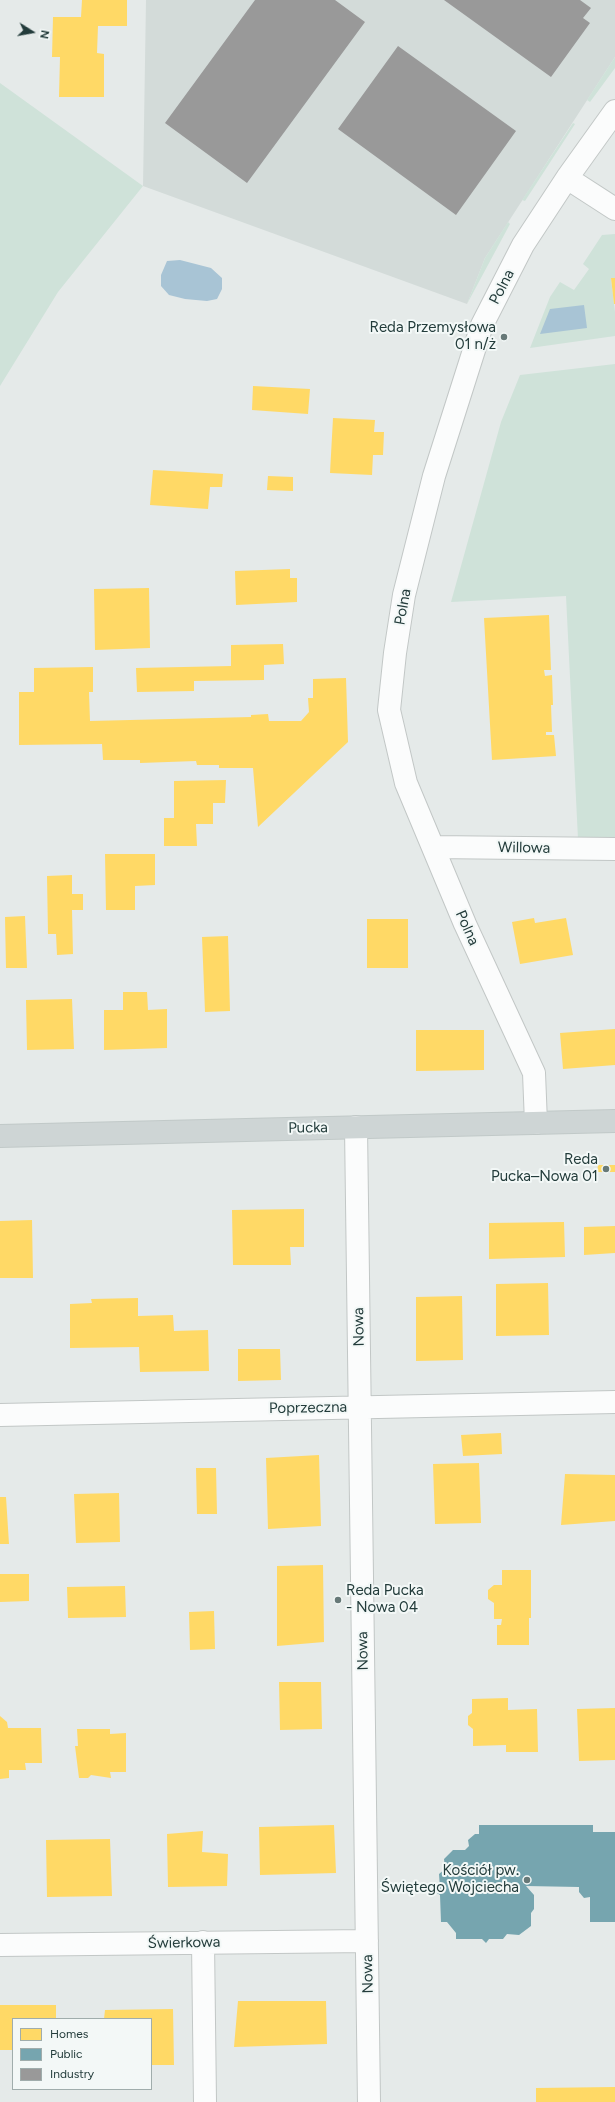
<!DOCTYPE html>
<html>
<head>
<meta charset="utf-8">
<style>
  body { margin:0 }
  #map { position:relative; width:615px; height:2102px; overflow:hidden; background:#e5eae9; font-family:Figtree,sans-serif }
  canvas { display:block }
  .legend { position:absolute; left:12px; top:2018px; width:140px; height:72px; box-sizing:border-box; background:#f3f8f7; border:1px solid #a0adac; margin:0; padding:5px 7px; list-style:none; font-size:12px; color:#233c3b }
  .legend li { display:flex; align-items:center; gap:8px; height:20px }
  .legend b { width:20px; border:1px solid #a0adac }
  .north { position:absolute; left:12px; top:12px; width:40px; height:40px; -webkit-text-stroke:3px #f3f8f7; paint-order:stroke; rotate:101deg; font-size:11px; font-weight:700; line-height:16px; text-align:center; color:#233c3b }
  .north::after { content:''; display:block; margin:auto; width:14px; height:18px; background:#233c3b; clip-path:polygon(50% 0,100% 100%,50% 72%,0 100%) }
</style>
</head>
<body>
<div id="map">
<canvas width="615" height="2102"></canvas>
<ul class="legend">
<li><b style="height:11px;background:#ffd966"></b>Homes</li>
<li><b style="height:11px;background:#76a5af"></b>Public</li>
<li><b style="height:11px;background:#999"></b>Industry</li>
</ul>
<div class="north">N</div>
</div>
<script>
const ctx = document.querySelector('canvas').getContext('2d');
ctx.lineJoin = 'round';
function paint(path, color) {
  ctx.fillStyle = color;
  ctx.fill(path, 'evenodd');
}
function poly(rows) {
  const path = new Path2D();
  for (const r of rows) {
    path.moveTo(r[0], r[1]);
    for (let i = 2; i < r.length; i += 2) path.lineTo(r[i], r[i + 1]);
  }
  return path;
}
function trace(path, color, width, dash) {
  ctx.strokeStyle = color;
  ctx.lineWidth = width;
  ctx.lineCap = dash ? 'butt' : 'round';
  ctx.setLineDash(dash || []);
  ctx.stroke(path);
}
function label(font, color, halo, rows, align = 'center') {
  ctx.font = font + ' Figtree,sans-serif';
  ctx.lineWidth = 4;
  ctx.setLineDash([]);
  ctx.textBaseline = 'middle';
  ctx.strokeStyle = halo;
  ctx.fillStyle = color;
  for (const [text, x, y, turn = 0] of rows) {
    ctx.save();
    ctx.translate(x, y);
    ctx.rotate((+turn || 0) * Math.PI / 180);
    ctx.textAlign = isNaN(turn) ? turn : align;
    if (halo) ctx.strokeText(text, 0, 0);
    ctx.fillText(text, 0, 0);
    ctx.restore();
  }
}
paint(poly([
  [146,0,615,0,615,57,485,258,467,304,143,186]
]), '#d3dbd9');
paint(poly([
  [615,57,615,68,590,102,587,100],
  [0,83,143,186,58,292,0,386],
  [573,123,575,124,525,201,522,200],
  [508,222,510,224,467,304,485,258],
  [615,234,615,278,611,279,615,312,615,336,530,348,550,297,560,282,574,290,589,269,583,264,602,235],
  [615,364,615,840,578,839,566,596,451,602,501,422,520,375]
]), '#cfe2d9');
paint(poly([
  [180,260,211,268,222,278,222,289,217,299,207,301,185,299,169,295,161,286,161,275,167,261],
  [584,305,587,328,540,334,550,309]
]), '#a8c4d5');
paint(poly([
  [82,0,127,0,127,26,98,26,97,53,104,54,104,97,59,97,60,57,52,57,53,17,81,17],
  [611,278,615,278,615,304,614,304],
  [253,386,310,389,308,414,252,410],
  [333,418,375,420,374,432,384,432,383,455,373,455,372,475,330,473],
  [153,470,223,474,222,487,210,487,208,509,150,505],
  [268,476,293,477,293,491,267,490],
  [290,569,290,578,297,578,297,602,236,605,235,571],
  [149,588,150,648,95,650,94,589],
  [549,615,551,670,544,670,545,676,552,675,553,705,551,705,552,732,546,732,546,735,554,735,556,756,492,760,484,618],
  [283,644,284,664,264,665,264,680,194,681,194,691,137,692,136,668,231,666,231,645],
  [93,667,93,692,89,692,90,721,251,717,251,715,268,714,269,721,301,721,309,712,308,698,313,698,313,679,346,678,348,742,258,827,253,768,219,768,219,765,197,765,196,761,140,763,140,760,103,760,102,744,19,745,19,692,34,692,34,668],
  [226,780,225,803,213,803,213,824,196,824,197,846,164,846,164,818,174,818,174,781],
  [105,854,155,854,155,885,135,886,135,910,106,910],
  [72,875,72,894,83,894,83,910,72,910,73,954,57,955,56,934,48,934,47,876],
  [25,916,27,968,6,968,5,917],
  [534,918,535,923,566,918,573,955,520,964,512,922],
  [367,919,408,919,408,968,367,968],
  [228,936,230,1011,205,1012,202,937],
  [123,992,147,992,148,1010,167,1009,167,1048,104,1050,104,1010,123,1010],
  [72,999,74,1049,27,1050,26,1000],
  [615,1029,615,1065,563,1069,560,1033],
  [416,1030,484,1030,484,1070,416,1071],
  [598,1165,615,1165,615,1172,597,1172],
  [304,1209,304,1247,290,1247,291,1265,233,1265,232,1210],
  [32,1220,33,1278,0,1278,0,1221],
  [564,1222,565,1257,489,1259,489,1223],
  [615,1226,615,1253,584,1255,584,1227],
  [548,1283,549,1335,496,1336,496,1284],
  [462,1296,463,1360,416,1361,416,1297],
  [138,1298,138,1316,173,1315,174,1331,208,1330,209,1371,140,1372,139,1347,70,1348,70,1304,92,1303,91,1299],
  [238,1349,280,1349,281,1380,238,1381],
  [501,1433,502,1454,463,1456,461,1435],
  [319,1455,321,1526,268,1529,266,1458],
  [479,1463,481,1523,435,1524,433,1464],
  [196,1468,216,1468,217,1514,197,1514],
  [565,1474,615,1475,615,1521,561,1525],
  [119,1493,120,1542,76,1543,74,1494],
  [0,1497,6,1497,9,1544,0,1544],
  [323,1565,324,1642,277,1646,277,1566],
  [502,1570,531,1570,531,1618,529,1618,529,1645,497,1645,497,1625,501,1625,502,1619,494,1619,494,1603,488,1599,488,1590,494,1585,502,1585],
  [0,1574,29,1574,29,1601,0,1602],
  [125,1586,126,1617,68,1618,67,1587],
  [214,1611,215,1649,190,1650,189,1612],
  [279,1682,321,1682,322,1729,280,1730],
  [508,1698,508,1710,537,1709,538,1752,506,1752,506,1745,473,1746,473,1729,468,1725,468,1716,472,1713,472,1699],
  [615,1708,615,1760,579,1761,577,1709],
  [0,1716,7,1722,8,1728,41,1728,42,1763,25,1763,26,1770,9,1770,9,1778,0,1779],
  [77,1729,110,1729,110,1734,126,1733,126,1772,110,1772,111,1778,91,1775,88,1778,79,1778,75,1746,78,1746],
  [334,1825,336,1873,260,1875,259,1827],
  [203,1831,202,1852,228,1854,227,1886,168,1887,167,1834],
  [110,1839,112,1896,47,1897,46,1840],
  [238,2001,326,2001,327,2044,234,2047],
  [0,2005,56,2005,56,2019,13,2019,13,2050,0,2050],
  [173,2009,174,2065,151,2065,151,2019,104,2019,105,2010],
  [615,2087,615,2102,536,2102,536,2088]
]), '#ffd966');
paint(poly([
  [479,1825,593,1825,593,1832,615,1832,615,1922,590,1922,590,1897,584,1898,579,1892,579,1887,526,1886,534,1895,534,1909,531,1913,531,1926,519,1935,507,1934,503,1939,489,1939,486,1943,482,1939,456,1939,456,1933,447,1922,441,1922,440,1895,435,1892,440,1888,439,1874,445,1869,444,1859,453,1850,465,1850,469,1846,468,1840,475,1834,479,1834]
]), '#76a5af');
paint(poly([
  [255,0,335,0,365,22,247,183,165,123],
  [444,0,580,0,591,8,583,18,590,23,551,77],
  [398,46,516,131,456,215,338,129]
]), '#999');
const minor = poly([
  [567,178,615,209],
  [433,847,615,849],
  [536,1123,534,1073,465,924,406,783,389,710,395,653,404,595,434,476,482,325,523,245,567,178,615,111],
  [356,1127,369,2102],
  [0,1415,615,1402],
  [203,1942,205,2102],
  [0,1945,367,1941]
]);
const major = poly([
  [0,1136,615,1121]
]);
trace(minor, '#c2c7c6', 24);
trace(major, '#c1c9c8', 24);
trace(minor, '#fbfcfc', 22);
trace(major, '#ced5d5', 22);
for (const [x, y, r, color] of [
  [504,337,4,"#677978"],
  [606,1169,4,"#677978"],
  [338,1600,4,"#677978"],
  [527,1880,4,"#677978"]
]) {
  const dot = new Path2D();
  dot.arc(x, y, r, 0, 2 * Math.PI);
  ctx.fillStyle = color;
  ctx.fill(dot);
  trace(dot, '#f3f8f7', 1.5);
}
label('15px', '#233c3b', '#f3f8f7', [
  ["Polna",502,287,-63],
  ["Polna",403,607,-80],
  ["Willowa",524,848,1],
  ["Polna",467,928,66],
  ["Pucka",308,1128,-1],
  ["Nowa",359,1327,-91],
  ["Poprzeczna",308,1408,-1],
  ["Nowa",363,1651,-91],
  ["Świerkowa",184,1943,-1],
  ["Nowa",368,1974,-91]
]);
label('15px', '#233c3b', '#f3f8f7', [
  ["Reda Przemysłowa",496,328],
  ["01 n/ż",496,345],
  ["Reda",598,1160],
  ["Pucka–Nowa 01",598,1177],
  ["Reda Pucka",346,1591,"left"],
  ["- Nowa 04",346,1608,"left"],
  ["Kościół pw.",519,1871],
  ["Świętego Wojciecha",519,1888]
], 'right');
</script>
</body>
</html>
